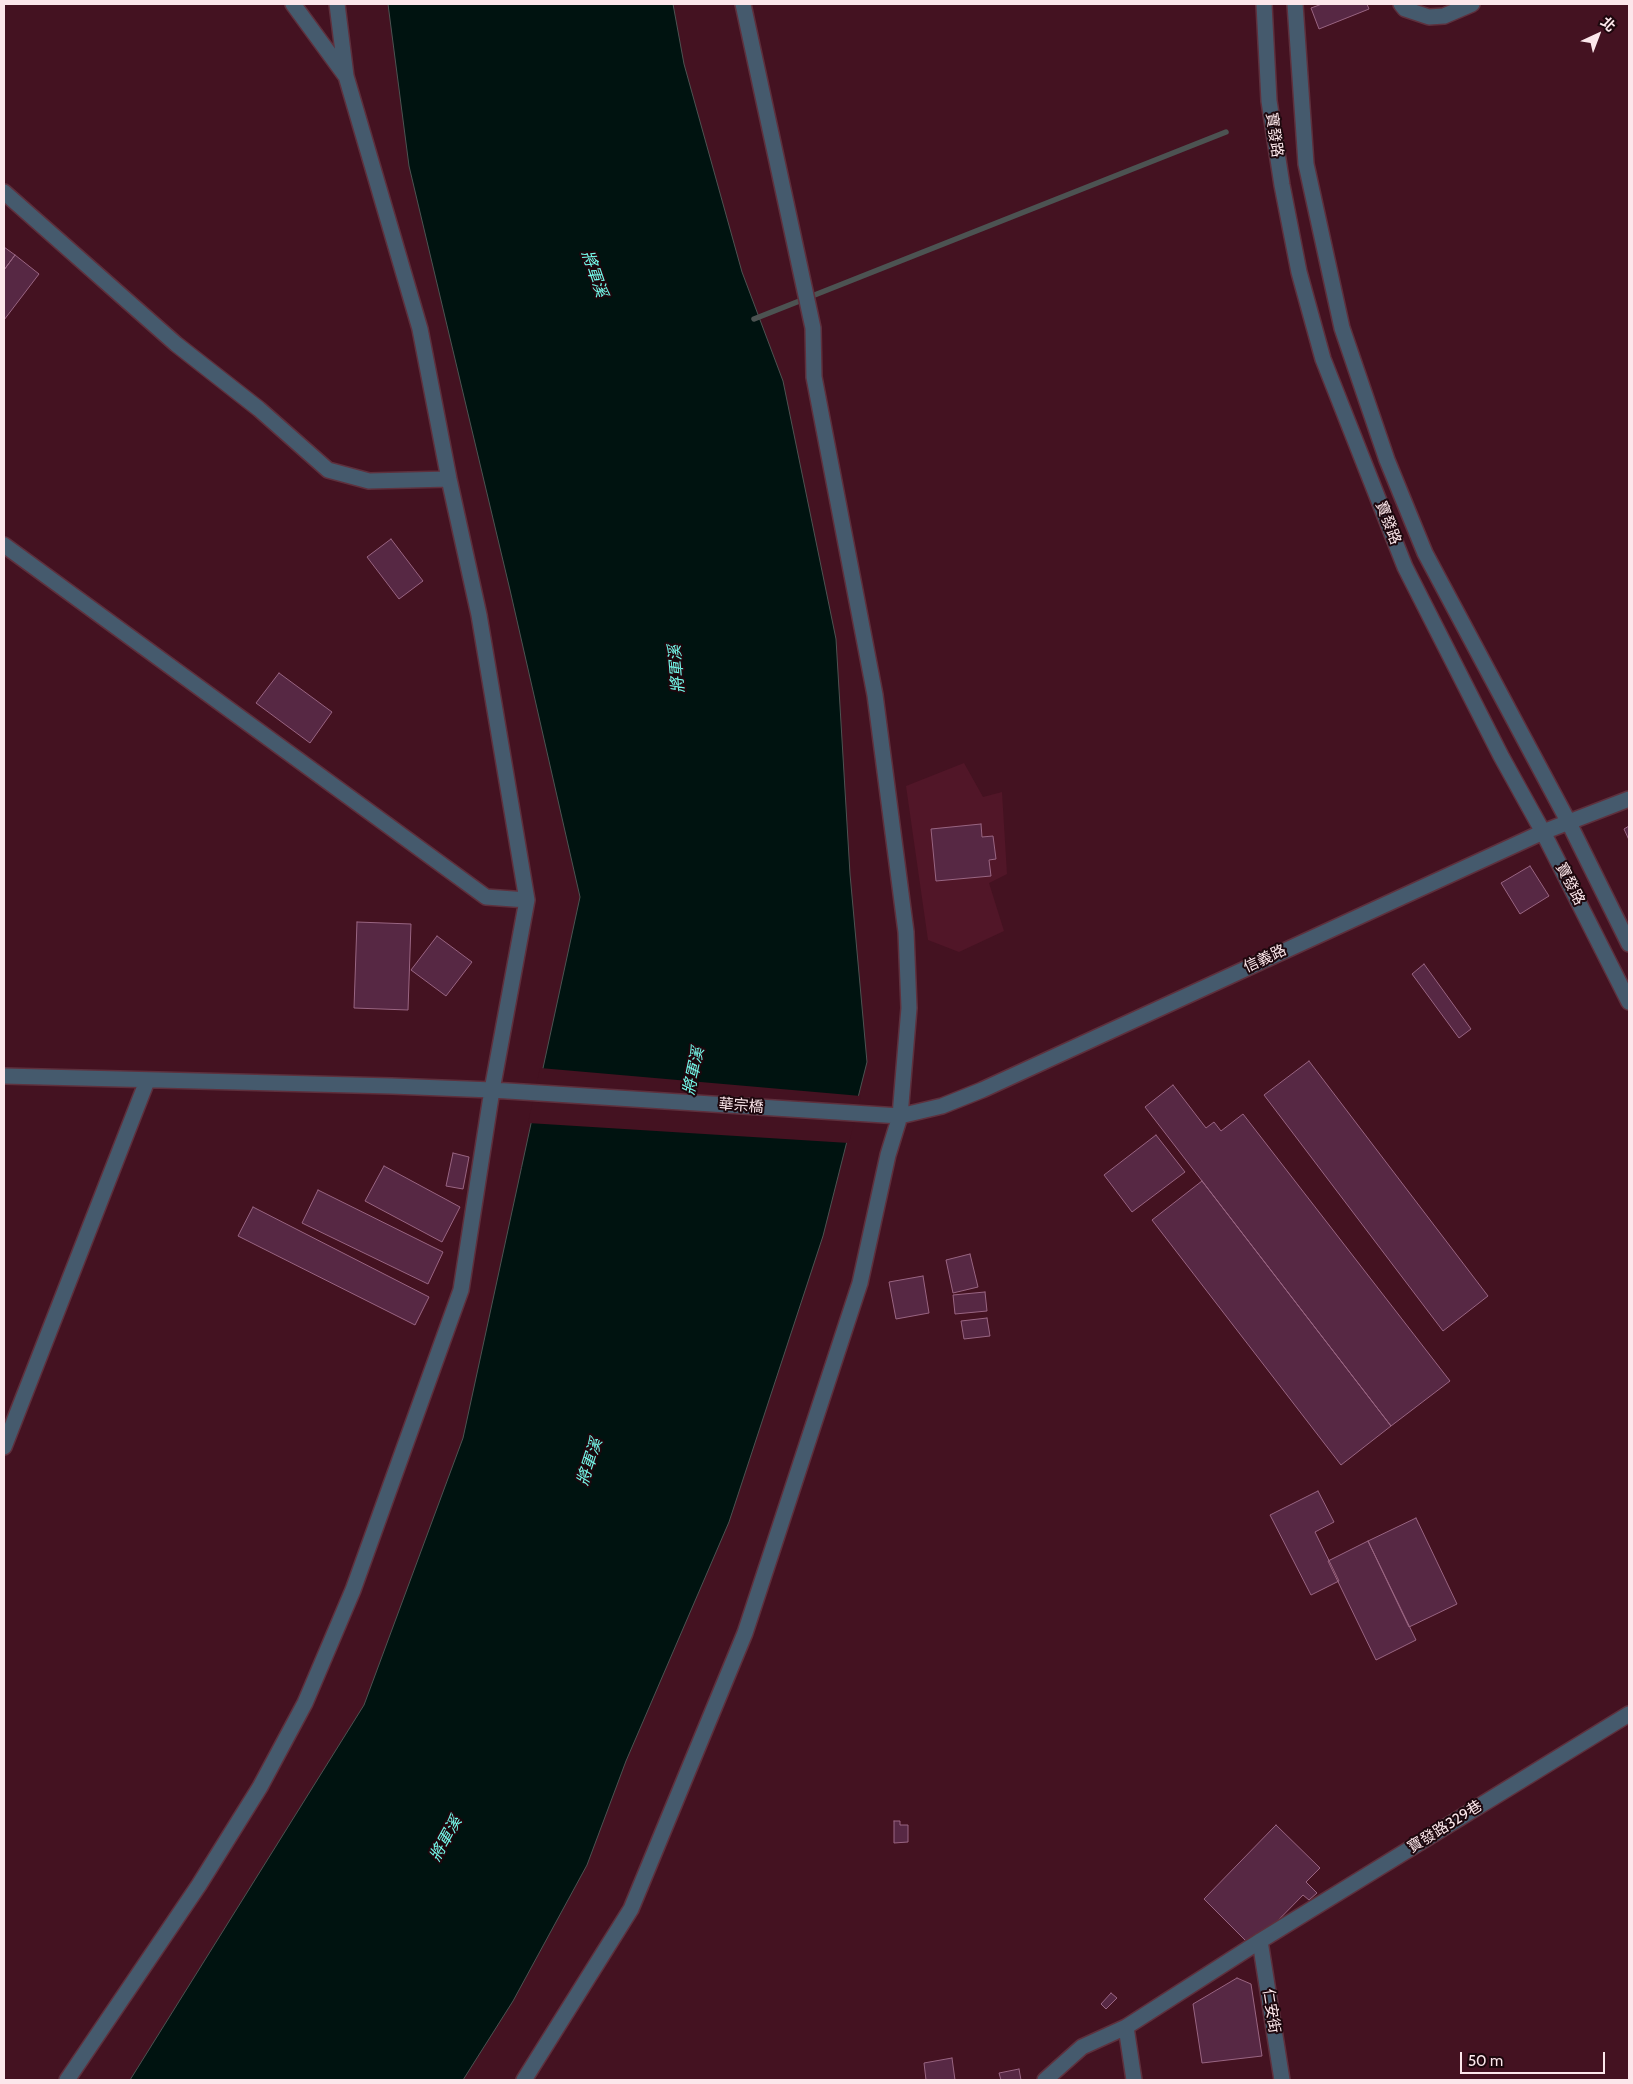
<!DOCTYPE html>
<html>
<head>
<meta charset="utf-8">
<style>
  body { margin:0 }
  #map { position:relative; width:1633px; height:2084px; overflow:hidden; background:#441221; font-family:Cabin,"Noto Sans TC",sans-serif }
  canvas { display:block }
  .frame { position:absolute; inset:0; border:5px solid #fce7eb; pointer-events:none }
  .north { position:absolute; left:1573px; top:10px; width:50px; height:50px; -webkit-text-stroke:4px #1d070d; paint-order:stroke; rotate:43deg; font-size:14px; font-weight:700; line-height:20px; text-align:center; color:#fce7eb }
  .north::after { content:''; display:block; margin:auto; width:18px; height:22px; background:#fce7eb; clip-path:polygon(50% 0,100% 100%,50% 72%,0 100%) }
  .scale { position:absolute; left:1460px; top:2052px; width:145px; height:22px; box-sizing:border-box; border:2px solid #fce7eb; border-top:0; padding-left:6px; font-size:15px; line-height:18px; white-space:nowrap; color:#fce7eb; -webkit-text-stroke:4px #1d070d; paint-order:stroke }
</style>
</head>
<body>
<div id="map">
<canvas width="1633" height="2084"></canvas>
<div class="frame"></div>
<div class="north">北</div>
<div class="scale">50 m</div>
</div>
<script>
const ctx = document.querySelector('canvas').getContext('2d');
ctx.lineJoin = 'round';
function paint(path, color) {
  ctx.fillStyle = color;
  ctx.fill(path, 'evenodd');
}
function poly(rows) {
  const path = new Path2D();
  for (const r of rows) {
    path.moveTo(r[0], r[1]);
    for (let i = 2; i < r.length; i += 2) path.lineTo(r[i], r[i + 1]);
  }
  return path;
}
function trace(path, color, width, dash) {
  ctx.strokeStyle = color;
  ctx.lineWidth = width;
  ctx.lineCap = dash ? 'butt' : 'round';
  ctx.setLineDash(dash || []);
  ctx.stroke(path);
}
function label(font, color, halo, rows, align = 'center') {
  ctx.font = font + ' Cabin,"Noto Sans TC",sans-serif';
  ctx.lineWidth = 4;
  ctx.setLineDash([]);
  ctx.textBaseline = 'middle';
  ctx.strokeStyle = halo;
  ctx.fillStyle = color;
  for (const [text, x, y, turn = 0] of rows) {
    ctx.save();
    ctx.translate(x, y);
    ctx.rotate((+turn || 0) * Math.PI / 180);
    ctx.textAlign = isNaN(turn) ? turn : align;
    if (halo) ctx.strokeText(text, 0, 0);
    ctx.fillText(text, 0, 0);
    ctx.restore();
  }
}
paint(poly([
  [964,763,983,797,1002,792,1007,874,989,883,1004,931,959,952,928,940,906,786]
]), '#511628');
const water = poly([
  [388,4,673,4,684,64,742,272,783,381,836,639,850,874,867,1062,823,1236,729,1522,626,1761,587,1865,513,2001,463,2080,130,2080,364,1705,463,1438,580,897,510,590,409,166,388,4]
]);
paint(water, '#001310');
trace(water, '#4c5352', 1);
paint(poly([
  [540,1068,861,1096,849,1143,528,1123]
]), '#441221');
trace(poly([
  [754,319,1226,132]
]), '#4c5352', 5.5);
const building = poly([
  [1322,4,1367,4,1369,9,1319,29,1311,8,1322,4],
  [4,247,15,255,4,270,4,247],
  [15,255,39,274,4,320,4,270,15,255],
  [391,539,423,581,399,599,367,557,391,539],
  [279,673,332,712,310,743,256,703,279,673],
  [981,824,982,837,993,836,996,859,989,860,991,876,936,881,931,829,981,824],
  [1629,826,1629,840,1624,829,1629,826],
  [1530,866,1549,896,1520,914,1501,883,1530,866],
  [357,922,411,924,408,1010,354,1008,357,922],
  [437,936,472,962,446,996,411,970,437,936],
  [1424,964,1471,1029,1459,1038,1412,974,1424,964],
  [1309,1061,1488,1296,1443,1331,1264,1095,1309,1061],
  [1173,1085,1206,1128,1214,1122,1221,1131,1243,1114,1450,1381,1391,1426,1145,1107,1173,1085],
  [1156,1135,1185,1172,1132,1212,1104,1175,1156,1135],
  [453,1153,469,1157,463,1189,446,1186,453,1153],
  [384,1166,460,1207,442,1242,365,1201,384,1166],
  [1202,1181,1391,1426,1341,1465,1152,1220,1202,1181],
  [318,1190,443,1252,428,1284,302,1223,318,1190],
  [253,1207,429,1297,415,1325,238,1236,253,1207],
  [970,1254,978,1287,953,1293,946,1260,970,1254],
  [923,1276,929,1313,896,1319,889,1282,923,1276],
  [985,1292,987,1311,955,1314,953,1295,985,1292],
  [987,1318,990,1336,964,1339,961,1321,987,1318],
  [1318,1491,1334,1522,1315,1532,1339,1581,1311,1595,1270,1515,1318,1491],
  [1416,1518,1457,1604,1409,1627,1368,1541,1416,1518],
  [1368,1541,1416,1640,1376,1660,1328,1561,1368,1541],
  [894,1821,900,1821,900,1825,908,1825,908,1842,894,1843,894,1821],
  [1276,1825,1320,1868,1306,1882,1317,1893,1309,1900,1303,1895,1252,1947,1204,1899,1276,1825],
  [1237,1978,1251,1984,1262,2056,1202,2063,1193,2004,1237,1978],
  [1111,1993,1117,1998,1106,2009,1101,2004,1111,1993],
  [952,2058,955,2080,926,2080,924,2063,952,2058],
  [1019,2069,1021,2080,1001,2080,999,2073,1019,2069]
]);
paint(building, '#572844');
trace(building, '#996582', 1);
const minor = poly([
  [293,4,345,75],
  [1264,4,1269,101,1282,185,1299,272,1323,359,1405,567,1501,756,1543,832,1629,1002],
  [1295,4,1306,164,1342,328,1387,460,1425,553,1568,821,1629,944],
  [1401,4,1405,9,1429,17,1444,16,1472,4],
  [4,192,176,344,259,409,328,470,369,481,449,479],
  [4,545,486,897,527,900],
  [4,1076,392,1086,492,1090,900,1116,942,1106,982,1090,1543,832,1629,799],
  [4,1447,147,1081],
  [1260,1941,1282,2080],
  [1126,2027,1134,2080],
  [67,2080,199,1885,260,1787,305,1703,353,1590,461,1290,492,1090,527,900,479,615,449,479,420,329,346,76,337,4],
  [524,2080,631,1909,745,1633,860,1283,888,1155,900,1116,909,1008,906,932,875,695,814,377,813,328,743,4],
  [1045,2080,1082,2047,1126,2027,1260,1941,1629,1714]
]);
trace(minor, '#5e303d', 18);
trace(minor, '#455a6d', 15);
label('15px', '#fce7eb', '#1d070d', [
  ["寶發路",1274,135,82],
  ["寶發路",1388,523,69],
  ["寶發路",1570,884,63],
  ["信義路",1265,959,-25],
  ["華宗橋",741,1106,4],
  ["寶發路329巷",1445,1827,-32],
  ["仁安街",1271,2011,81]
]);
label('italic 16px', '#75faeb', '#1d070d', [
  ["將軍溪",594,274,71],
  ["將軍溪",677,669,-95],
  ["將軍溪",694,1071,-78],
  ["將軍溪",590,1462,-72],
  ["將軍溪",446,1839,-61]
]);
</script>
</body>
</html>
